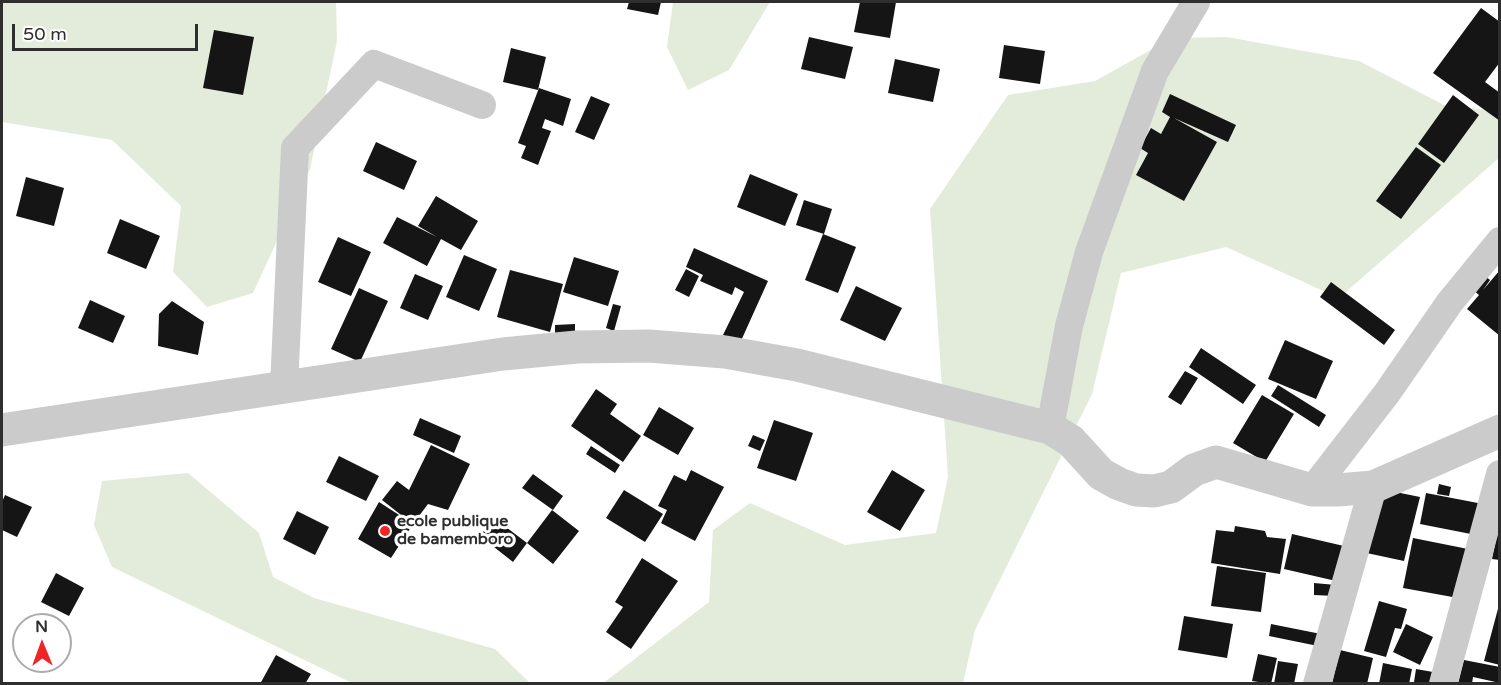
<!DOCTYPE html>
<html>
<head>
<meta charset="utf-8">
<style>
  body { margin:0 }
  #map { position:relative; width:1501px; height:685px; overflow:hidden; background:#fff; font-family:"Varela Round",sans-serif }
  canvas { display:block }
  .frame { position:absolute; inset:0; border:3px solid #2e2e2e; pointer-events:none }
  .north { position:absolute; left:12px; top:613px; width:60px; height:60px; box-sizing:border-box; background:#fff; border:2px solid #ababab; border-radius:50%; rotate:359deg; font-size:16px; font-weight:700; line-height:24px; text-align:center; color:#2e2e2e }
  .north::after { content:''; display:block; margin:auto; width:21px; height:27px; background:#f02526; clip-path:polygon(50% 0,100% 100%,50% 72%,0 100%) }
  .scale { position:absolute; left:12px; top:24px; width:186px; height:27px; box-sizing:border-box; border:3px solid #2e2e2e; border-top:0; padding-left:8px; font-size:18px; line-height:21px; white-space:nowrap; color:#2e2e2e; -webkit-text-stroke:4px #fff; paint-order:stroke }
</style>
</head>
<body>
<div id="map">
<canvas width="1501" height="685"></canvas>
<div class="frame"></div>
<div class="north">N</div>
<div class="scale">50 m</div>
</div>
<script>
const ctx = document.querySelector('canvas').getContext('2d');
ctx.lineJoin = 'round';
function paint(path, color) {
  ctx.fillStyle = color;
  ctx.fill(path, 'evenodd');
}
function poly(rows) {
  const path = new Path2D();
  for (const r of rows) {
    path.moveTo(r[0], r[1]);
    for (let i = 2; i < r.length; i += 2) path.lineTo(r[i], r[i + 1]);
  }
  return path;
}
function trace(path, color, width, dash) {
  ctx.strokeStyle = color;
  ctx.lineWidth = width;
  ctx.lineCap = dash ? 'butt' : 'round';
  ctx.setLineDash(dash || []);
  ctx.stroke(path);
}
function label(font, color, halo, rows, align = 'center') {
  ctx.font = font + ' "Varela Round",sans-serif';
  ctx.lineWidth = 6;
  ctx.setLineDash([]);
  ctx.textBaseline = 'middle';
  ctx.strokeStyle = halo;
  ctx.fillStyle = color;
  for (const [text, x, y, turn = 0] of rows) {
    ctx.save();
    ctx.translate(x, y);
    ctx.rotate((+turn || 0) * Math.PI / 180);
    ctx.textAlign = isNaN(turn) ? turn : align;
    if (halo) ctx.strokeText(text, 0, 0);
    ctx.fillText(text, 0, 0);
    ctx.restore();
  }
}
paint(poly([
  [2,2,336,2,337,41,310,169,253,293,207,307,173,272,181,206,112,140,2,122],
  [673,2,770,2,729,70,688,90,667,47],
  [1227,37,1359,61,1444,105,1486,110,1499,92,1499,158,1339,298,1226,247,1121,273,1092,394,975,630,963,683,602,684,709,602,713,530,750,503,845,545,936,533,948,477,930,209,1008,95,1095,81,1172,38],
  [188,473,259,533,273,577,314,598,495,649,530,683,352,683,112,567,94,525,102,481]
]), '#e3ecda');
paint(poly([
  [629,2,661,2,658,15,627,9],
  [860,2,896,2,890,38,854,32],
  [1481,8,1500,22,1500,62,1485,82,1500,93,1500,121,1433,73],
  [214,30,254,37,243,95,203,88],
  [809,37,853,47,845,79,801,69],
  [1004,45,1045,51,1040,84,999,78],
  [511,48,546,57,538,90,503,82],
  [895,59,940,69,933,102,888,93],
  [539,88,571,99,563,126,545,119,542,128,551,131,538,165,521,158,526,146,518,143],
  [1170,94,1236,125,1228,142,1174,118,1217,142,1184,201,1136,175,1148,153,1140,148,1151,128,1161,134,1170,117,1162,112],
  [1453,95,1479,115,1444,163,1418,144],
  [591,96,610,104,594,140,575,132],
  [376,142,417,161,404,190,363,171],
  [1416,147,1441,165,1401,219,1376,201],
  [750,174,798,194,785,226,737,207],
  [26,177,64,188,54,226,16,216],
  [436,196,478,221,461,250,441,239,427,266,383,243,397,217,437,237,418,226],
  [804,200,832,209,824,234,796,225],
  [120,219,160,236,146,269,107,253],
  [823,234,856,247,838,293,805,280],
  [338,237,371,252,351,296,318,282],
  [694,248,768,281,740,343,723,335,744,292,735,287,732,295,700,281,703,275,686,267],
  [464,255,497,269,479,311,446,297],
  [574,257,619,271,608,306,563,292],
  [686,269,699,276,689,297,675,290],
  [510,270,563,284,550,332,497,317],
  [1478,270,1490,280,1483,290,1500,270,1500,336,1467,309,1479,295,1466,284],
  [415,274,443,286,428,320,400,308],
  [1331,282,1395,330,1384,345,1320,297],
  [856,286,902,308,885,341,840,320],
  [359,288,388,301,360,362,331,349],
  [90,300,125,316,113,343,78,328],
  [172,301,204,322,198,355,158,346,159,314],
  [613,304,621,306,614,331,606,328],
  [575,324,575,337,555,337,555,325],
  [1285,340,1333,361,1316,399,1268,379],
  [1201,348,1256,385,1243,404,1189,367],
  [1185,371,1198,378,1181,405,1168,397],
  [1278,385,1326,415,1319,427,1271,396],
  [596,389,617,404,610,414,641,436,623,462,571,426],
  [1262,395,1294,414,1265,462,1233,443],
  [659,407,694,428,678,455,643,435],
  [420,418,461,436,454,453,413,435],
  [774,420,813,433,796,481,757,468],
  [753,435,765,440,760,451,748,446],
  [431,445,470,464,448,510,428,504,413,524,391,558,358,539,379,502,410,522,382,500,397,481,409,490],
  [591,446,620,465,615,473,586,454],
  [339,456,379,476,366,501,326,482],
  [691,470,724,487,695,541,661,523,667,510,658,506,674,475,686,481],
  [892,470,925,490,900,531,867,512],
  [533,474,563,496,553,510,522,488],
  [1439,484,1451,487,1449,496,1437,494],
  [1376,488,1420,497,1404,561,1362,552],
  [624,490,663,514,645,542,606,518],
  [1426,493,1483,504,1476,535,1420,524],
  [5,495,32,507,17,537,2,530,2,502],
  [552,510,579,531,553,564,527,543],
  [297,511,329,527,315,555,283,539],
  [494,518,527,543,513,562,480,536],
  [1235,526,1265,531,1267,537,1286,539,1280,574,1211,563,1216,530,1234,532],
  [1292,534,1344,546,1336,581,1284,569],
  [1497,535,1500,535,1500,560,1492,559],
  [1413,538,1468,549,1458,598,1403,588],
  [642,558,678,581,631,649,606,632,623,607,615,602],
  [1217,566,1266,573,1261,612,1211,606],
  [56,573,84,588,69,616,41,602],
  [1314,583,1336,585,1335,596,1314,595],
  [1379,601,1407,609,1401,629,1395,628,1386,657,1364,651],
  [1499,605,1500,605,1500,665,1484,661],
  [1184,616,1233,624,1227,658,1178,650],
  [1271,624,1321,634,1318,646,1269,636],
  [1406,624,1433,637,1420,665,1393,652],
  [1340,650,1373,658,1367,684,1332,684],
  [1258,654,1277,658,1271,684,1252,681],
  [276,655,311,674,305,684,260,684],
  [1464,660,1500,667,1500,683,1473,677,1472,684,1458,684],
  [1278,661,1298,664,1294,684,1274,684],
  [1383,663,1412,669,1409,684,1379,684],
  [1416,669,1433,672,1431,684,1414,682]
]), '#151515');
trace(poly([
  [284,387,295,148,374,64,482,105],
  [1050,428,1069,326,1089,252,1155,71,1196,2],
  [1312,490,1387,393,1450,302,1500,241],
  [1317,684,1373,487],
  [1443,684,1500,474]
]), '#cbcbcb', 28);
trace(poly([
  [2,430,503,354,577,347,649,346,725,352,797,365,1050,428,1071,441,1101,474,1119,484,1136,490,1154,491,1171,487,1194,470,1216,462,1312,490,1338,490,1373,487,1500,431]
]), '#cbcbcb', 33);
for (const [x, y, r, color] of [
  [385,531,6,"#f02526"]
]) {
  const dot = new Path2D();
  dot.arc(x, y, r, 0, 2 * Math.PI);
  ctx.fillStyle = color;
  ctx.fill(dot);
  trace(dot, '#fff', 2);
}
label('bold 16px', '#2e2e2e', '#fff', [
  ["ecole publique",397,522],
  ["de bamemboro",397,540]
], 'left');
</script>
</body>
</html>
